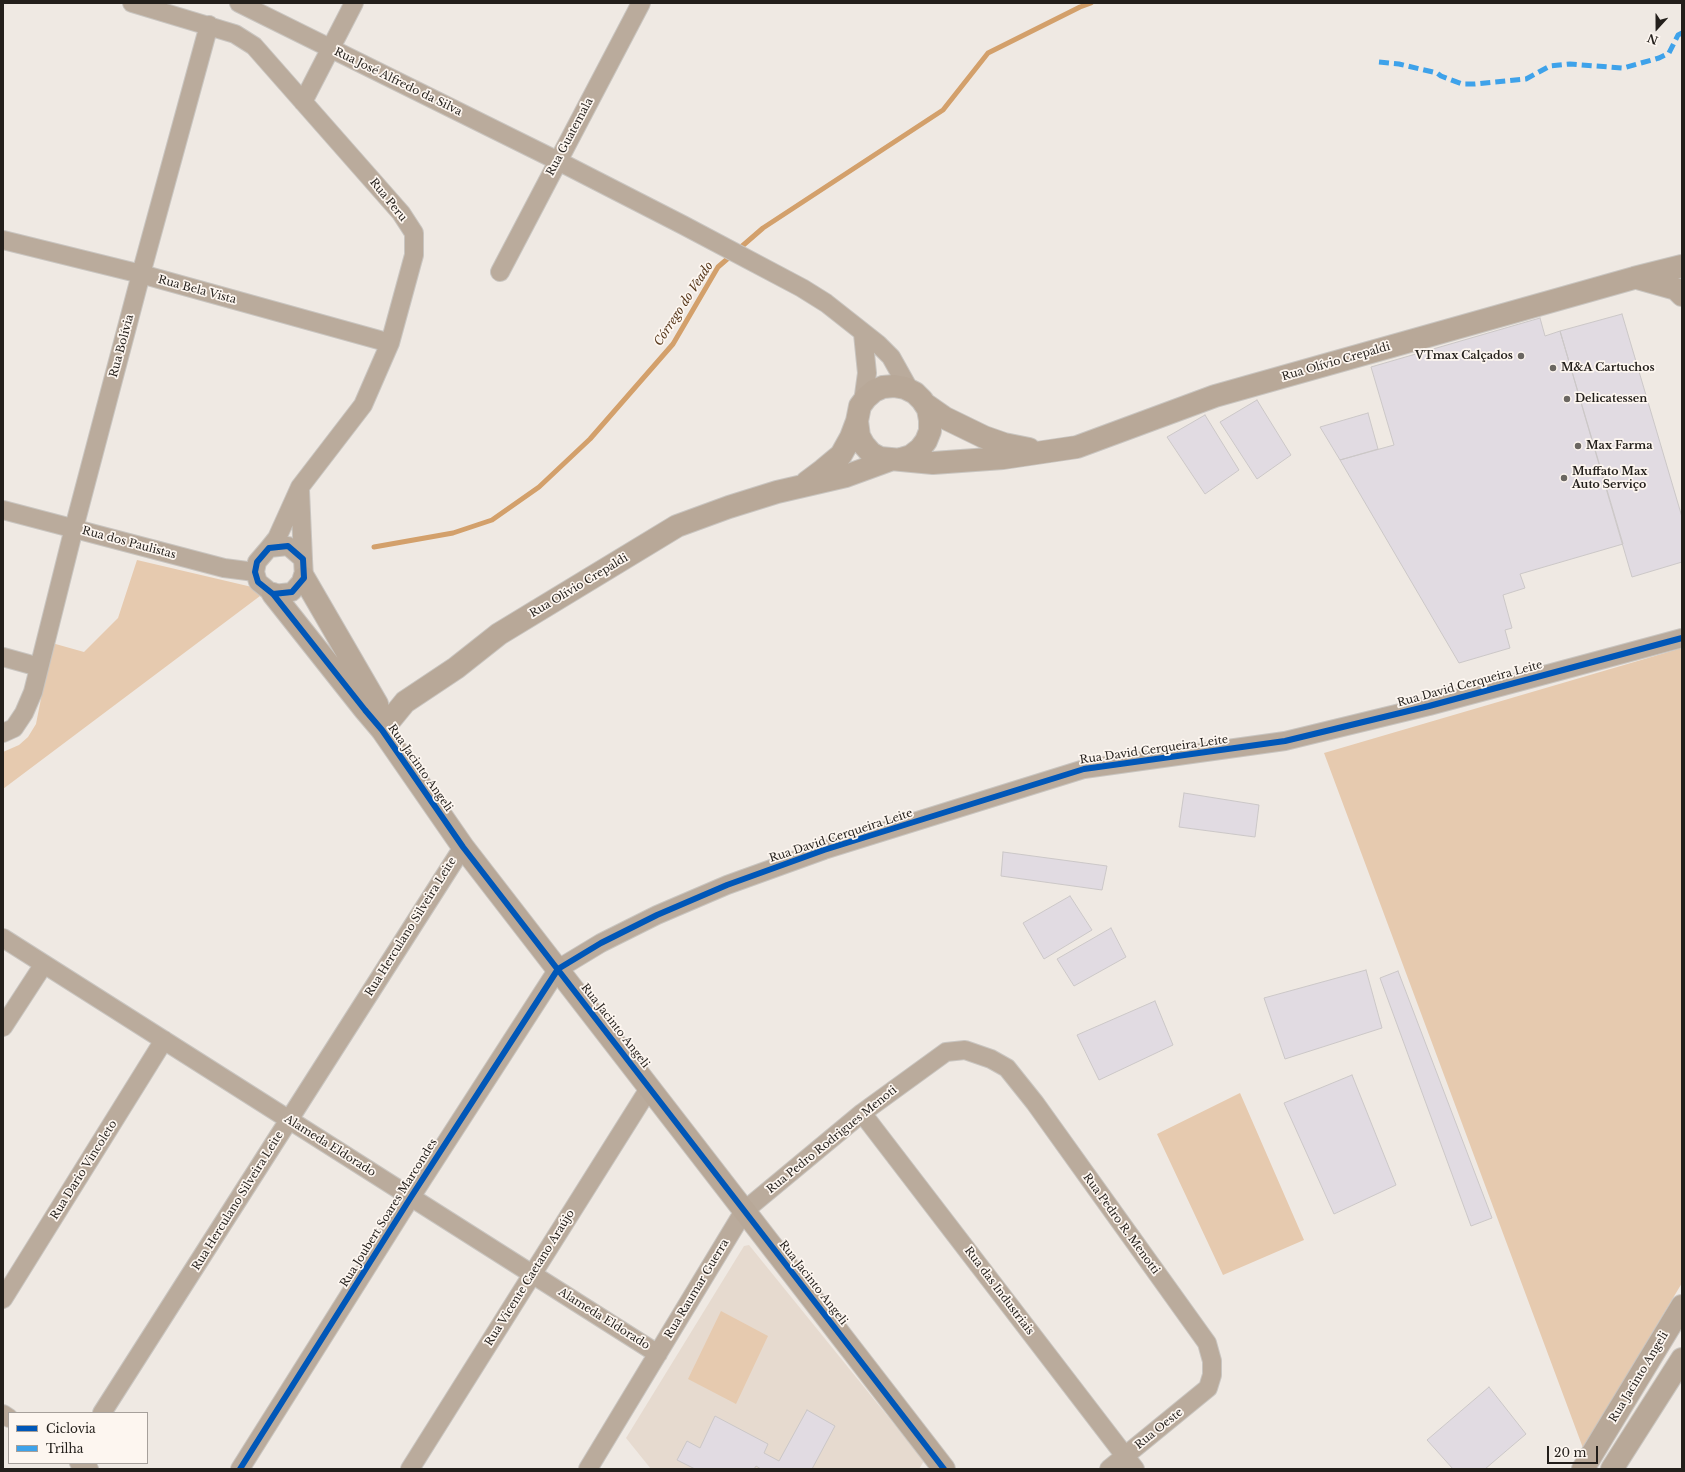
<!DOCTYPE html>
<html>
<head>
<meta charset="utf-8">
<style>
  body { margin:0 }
  #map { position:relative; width:1685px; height:1472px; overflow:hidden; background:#efe9e3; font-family:"Libre Baskerville",serif }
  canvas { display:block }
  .frame { position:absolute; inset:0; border:4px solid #231f1b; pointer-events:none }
  .legend { position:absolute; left:8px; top:1412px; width:140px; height:52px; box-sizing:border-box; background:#fdf6f0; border:1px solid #a6a09b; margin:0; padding:5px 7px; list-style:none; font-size:12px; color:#231f1b }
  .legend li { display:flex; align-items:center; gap:8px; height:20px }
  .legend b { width:20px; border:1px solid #a6a09b }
  .north { position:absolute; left:1637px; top:8px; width:40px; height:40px; -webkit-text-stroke:3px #fdf6f0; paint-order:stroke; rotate:201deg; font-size:11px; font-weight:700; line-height:16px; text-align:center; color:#231f1b }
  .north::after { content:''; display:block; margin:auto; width:14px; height:18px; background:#231f1b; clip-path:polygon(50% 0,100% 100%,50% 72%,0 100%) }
  .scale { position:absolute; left:1547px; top:1446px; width:51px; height:18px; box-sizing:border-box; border:2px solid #231f1b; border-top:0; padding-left:5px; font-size:12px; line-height:14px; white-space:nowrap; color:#231f1b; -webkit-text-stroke:3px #fdf6f0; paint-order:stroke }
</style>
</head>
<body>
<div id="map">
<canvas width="1685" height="1472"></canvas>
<div class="frame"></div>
<ul class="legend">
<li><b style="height:5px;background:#0057b8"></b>Ciclovia</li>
<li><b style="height:5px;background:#3ea2ea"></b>Trilha</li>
</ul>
<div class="north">N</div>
<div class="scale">20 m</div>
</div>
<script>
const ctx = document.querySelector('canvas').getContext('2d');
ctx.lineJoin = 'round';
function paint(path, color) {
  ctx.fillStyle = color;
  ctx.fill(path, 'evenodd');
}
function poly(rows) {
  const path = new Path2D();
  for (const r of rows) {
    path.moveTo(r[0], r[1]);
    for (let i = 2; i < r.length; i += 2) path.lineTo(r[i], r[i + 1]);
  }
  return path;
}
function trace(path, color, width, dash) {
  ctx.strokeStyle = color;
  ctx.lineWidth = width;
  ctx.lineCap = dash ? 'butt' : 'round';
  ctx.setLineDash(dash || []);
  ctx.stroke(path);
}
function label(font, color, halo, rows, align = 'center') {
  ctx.font = font + ' "Libre Baskerville",serif';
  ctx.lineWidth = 3.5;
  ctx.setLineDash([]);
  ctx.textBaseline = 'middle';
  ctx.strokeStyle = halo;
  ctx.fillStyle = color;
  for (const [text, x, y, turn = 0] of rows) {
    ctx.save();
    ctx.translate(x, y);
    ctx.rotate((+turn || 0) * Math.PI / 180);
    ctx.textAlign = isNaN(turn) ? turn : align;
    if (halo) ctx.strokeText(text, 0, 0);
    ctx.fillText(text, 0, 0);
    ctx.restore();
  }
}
paint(poly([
  [749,1245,924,1461,919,1469,651,1469,626,1438,744,1246]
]), '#e6dacf');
paint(poly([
  [137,560,252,587,260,596,3,789,3,752,19,745,28,737,36,724,52,643,84,652,118,618],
  [1682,648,1682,1283,1583,1448,1324,753],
  [1240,1093,1304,1240,1223,1275,1157,1134],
  [721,1311,768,1336,736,1404,688,1379]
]), '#e6caaf');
trace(poly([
  [374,547,453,533,492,520,539,487,590,439,673,344,718,267,763,228,943,110,988,53,1080,7,1091,3]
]), '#d3a06b', 5);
const building = poly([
  [1622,314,1682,517,1682,562,1632,577,1560,331,1622,314],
  [1540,318,1545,336,1560,331,1623,544,1520,574,1525,588,1503,595,1512,628,1505,630,1510,648,1459,663,1340,460,1394,445,1371,367,1540,318],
  [1257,400,1291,455,1257,479,1220,422,1257,400],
  [1368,413,1378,449,1340,460,1320,427,1368,413],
  [1205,415,1239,470,1205,494,1167,437,1205,415],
  [1184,793,1259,805,1255,837,1179,827,1184,793],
  [1003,852,1107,866,1102,890,1001,876,1003,852],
  [1070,896,1092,930,1044,959,1023,923,1070,896],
  [1111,928,1126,957,1074,986,1057,959,1111,928],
  [1366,970,1382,1028,1285,1059,1264,998,1366,970],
  [1398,971,1492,1218,1471,1226,1380,978,1398,971],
  [1155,1001,1173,1045,1099,1080,1077,1035,1155,1001],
  [1352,1075,1396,1185,1334,1214,1284,1103,1352,1075],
  [1489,1387,1526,1434,1485,1469,1453,1469,1427,1440,1489,1387],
  [807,1410,835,1426,812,1469,761,1469,756,1466,754,1469,695,1469,677,1460,687,1441,700,1448,715,1416,768,1444,764,1453,779,1461,807,1410]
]);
paint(building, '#e1dbe2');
trace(building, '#cbc7c7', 1);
const street = poly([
  [132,3,235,34,254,46,401,213,414,233,414,255,390,343,363,405,300,487,277,538,269,548],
  [239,3,558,161,683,225,802,288,826,303,878,344,891,357,910,391],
  [303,102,354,3],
  [3,240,141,274,390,343],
  [500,272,641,3],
  [863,334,867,373,863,402],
  [300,490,303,559],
  [3,510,224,568,255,572],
  [288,546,303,559,304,578,292,592,273,594,258,582,255,572,257,562,269,548,288,546],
  [3,657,39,667],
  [3,733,14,728,24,713,33,692,74,528,141,274,209,25],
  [3,938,658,1354],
  [3,1027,44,964],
  [862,1113,1135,1469],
  [3,1299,164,1040],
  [102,1413,463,847],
  [3,1414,9,1418],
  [79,1463,89,1469],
  [240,1469,411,1197,558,969,601,943,657,915,727,885,824,850,1084,769,1285,741,1429,706,1682,638],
  [410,1469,650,1087],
  [588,1469,744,1211,862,1113,946,1052,965,1050,991,1059,1007,1068,1035,1103,1207,1343,1212,1361,1212,1375,1208,1388,1109,1469]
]);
const secondary = poly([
  [1637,278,1676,289,1682,295],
  [925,404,945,418,984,437,1004,444,1029,449],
  [901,459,911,456,920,449,926,441,930,431,930,420,928,409,922,400,915,393,905,388,894,386,883,387,874,391,866,398,860,406,857,421,859,436,864,445,871,453,880,458,933,463,1003,458,1077,447,1215,396,1634,278,1682,266],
  [807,482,823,470,841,455,851,437,857,421],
  [304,578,377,704,379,715],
  [273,594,365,710,382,730,463,847,944,1469],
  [382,730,405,702,456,668,499,634,677,526,729,507,777,492,846,476,890,460],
  [1583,1469,1682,1306],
  [1612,1469,1682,1359]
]);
trace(street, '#c9c5c0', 20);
trace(secondary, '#c9c5c0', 24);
trace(street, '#baab9c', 18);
trace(secondary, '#b8a898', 22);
trace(poly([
  [1379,62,1399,64,1437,73,1441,76,1462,84,1475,84,1526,79,1550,66,1570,64,1623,68,1659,58,1669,53,1678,35,1682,33]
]), '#3ea2ea', 5, [10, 5]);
trace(poly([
  [273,594,292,592,304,578,303,559,288,546,269,548,257,562,255,572,258,582,273,594,365,710,382,730,463,847,944,1469],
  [240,1469,411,1197,558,969,601,943,657,915,727,885,824,850,1084,769,1285,741,1429,706,1682,638]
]), '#0057b8', 6);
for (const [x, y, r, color] of [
  [1521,356,4,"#6a6661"],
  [1553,368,4,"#6a6661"],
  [1567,399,4,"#6a6661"],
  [1578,446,4,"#6a6661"],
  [1564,478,4,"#6a6661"]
]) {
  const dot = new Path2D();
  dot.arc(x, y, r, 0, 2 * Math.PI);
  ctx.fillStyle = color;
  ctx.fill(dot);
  trace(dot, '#fdf6f0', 1.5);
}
label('11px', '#231f1b', '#fdf6f0', [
  ["Rua José Alfredo da Silva",398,82,26],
  ["Rua Guatemala",570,137,-62],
  ["Rua Peru",388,200,51],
  ["Rua Bela Vista",197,290,15],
  ["Rua Bolívia",122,346,-75],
  ["Rua Olívio Crepaldi",1336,362,-16],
  ["Rua dos Paulistas",129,543,15],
  ["Rua Olívio Crepaldi",579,586,-31],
  ["Rua David Cerqueira Leite",1470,684,-15],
  ["Rua David Cerqueira Leite",1154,750,-8],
  ["Rua Jacinto Angeli",420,768,55],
  ["Rua David Cerqueira Leite",841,836,-18],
  ["Rua Herculano Silveira Leite",411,927,-58],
  ["Rua Jacinto Angeli",615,1026,52],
  ["Rua Pedro Rodrigues Menoti",832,1140,-39],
  ["Alameda Eldorado",330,1146,32],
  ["Rua Dario Vincoleto",84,1170,-58],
  ["Rua Herculano Silveira Leite",238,1201,-58],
  ["Rua Joubert Soares Marcondes",389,1213,-58],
  ["Rua Pedro R. Menotti",1121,1224,54],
  ["Rua Vicente Caetano Araújo",530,1278,-58],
  ["Rua Jacinto Angeli",813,1283,52],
  ["Rua Raumar Guerra",697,1289,-59],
  ["Rua das Industriais",999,1291,53],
  ["Alameda Eldorado",604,1319,32],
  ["Rua Jacinto Angeli",1639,1377,-59],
  ["Rua Oeste",1159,1429,-39]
]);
label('bold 11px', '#231f1b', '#fdf6f0', [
  ["VTmax Calçados",1513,356,"right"],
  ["M&A Cartuchos",1561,368],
  ["Delicatessen",1575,399],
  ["Max Farma",1586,446],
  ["Muffato Max",1572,472],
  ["Auto Serviço",1572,485]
], 'left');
label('italic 12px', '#56371a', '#fdf6f0', [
  ["Córrego do Veado",684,304,-57]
]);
</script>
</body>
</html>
